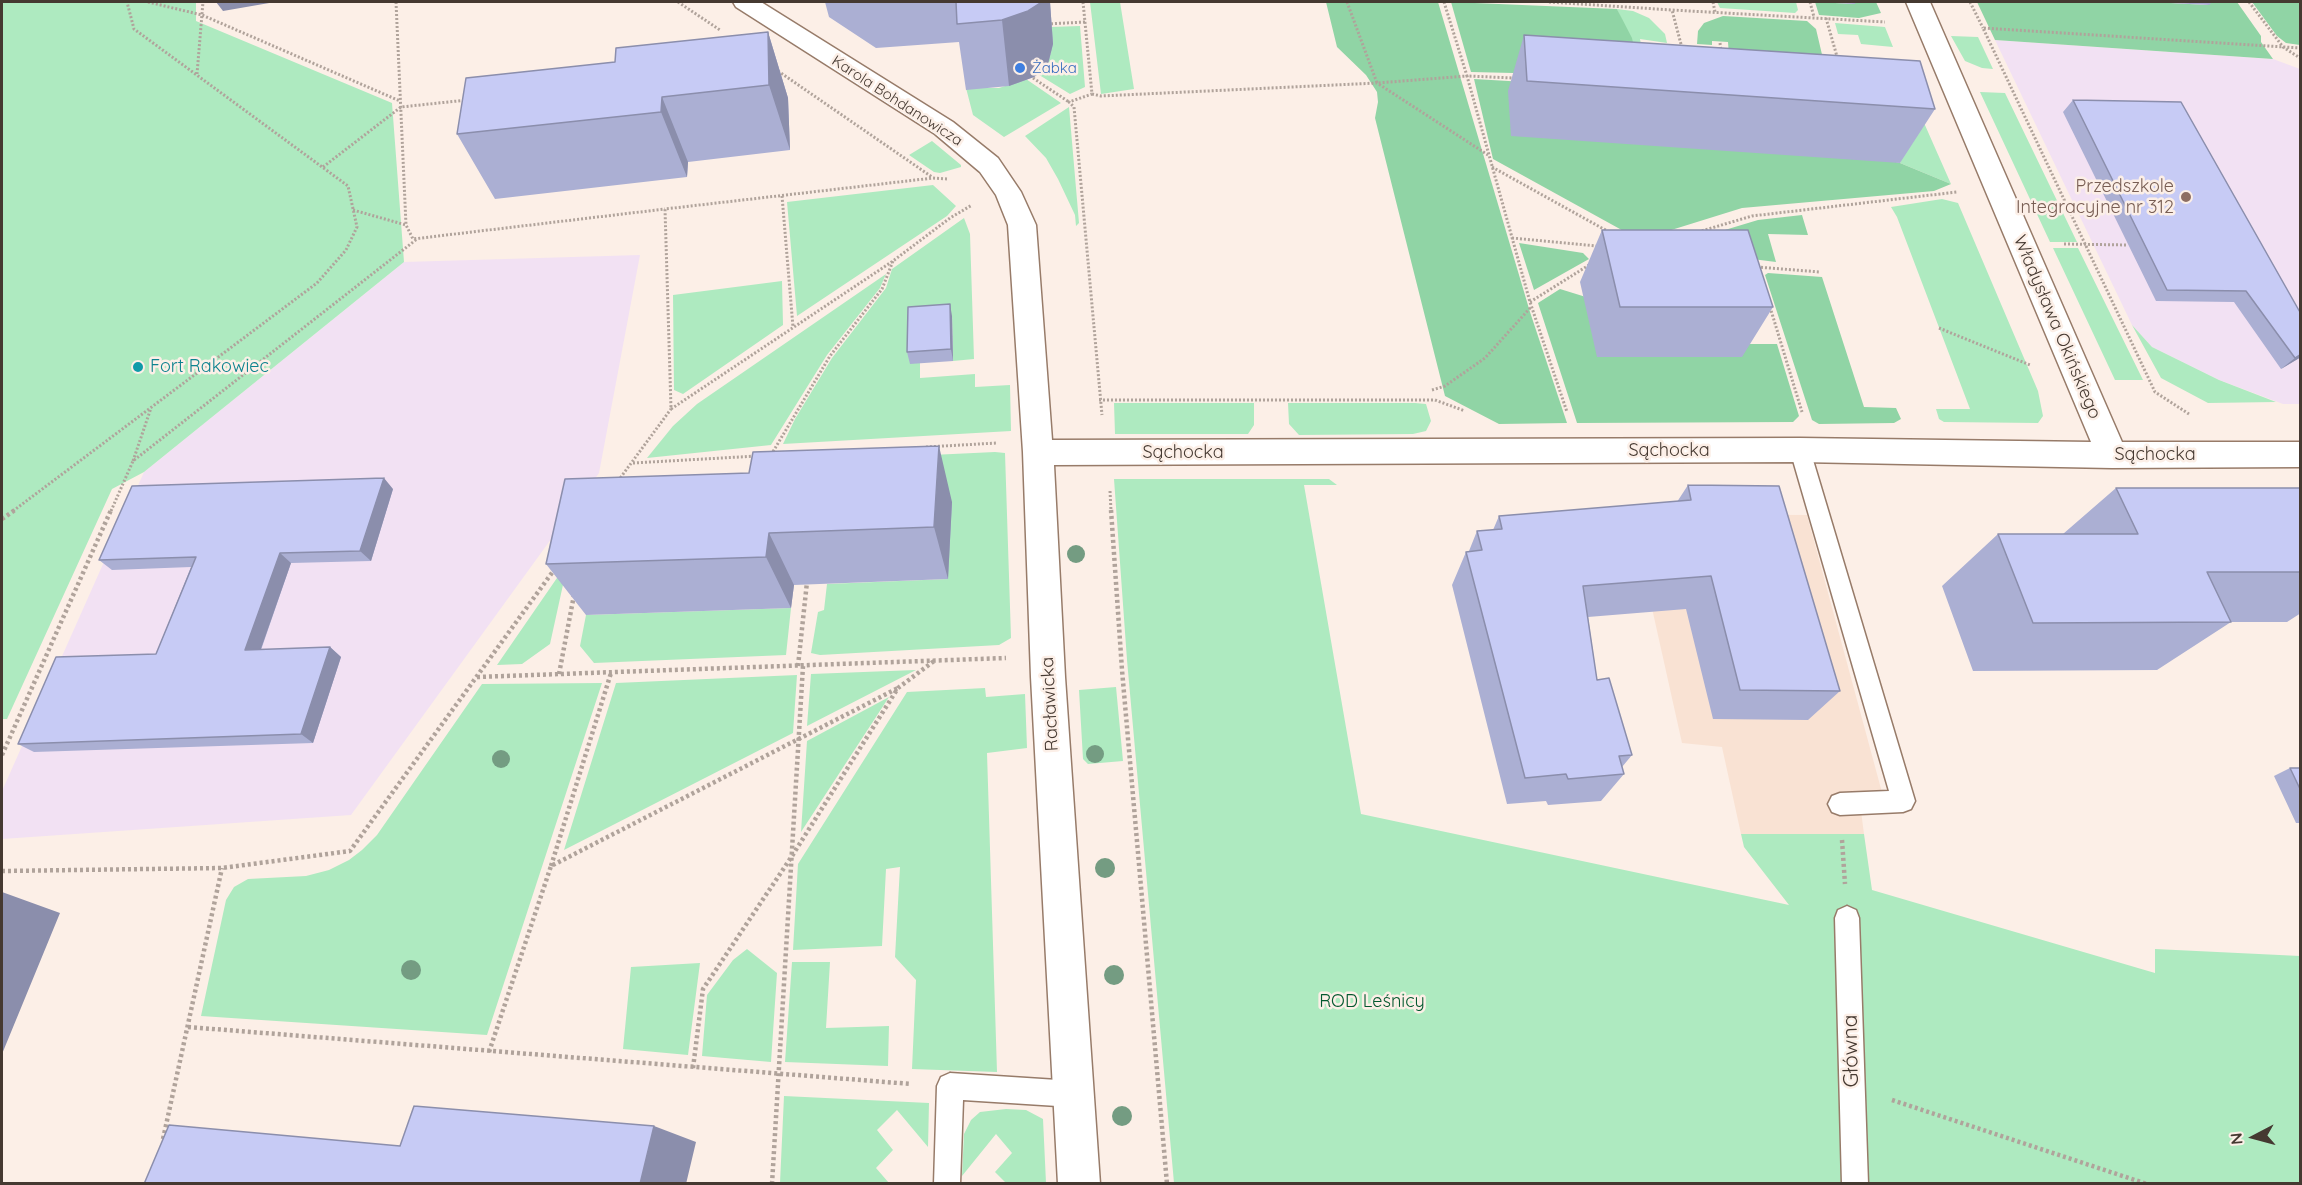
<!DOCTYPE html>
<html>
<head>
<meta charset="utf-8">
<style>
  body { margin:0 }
  #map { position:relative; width:2302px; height:1185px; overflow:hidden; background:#fcefe7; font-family:Quicksand,sans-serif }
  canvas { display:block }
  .frame { position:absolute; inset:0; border:3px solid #453931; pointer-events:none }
  .north { position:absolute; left:2224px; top:1107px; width:60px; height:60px; -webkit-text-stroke:4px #fcefe7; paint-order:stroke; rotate:264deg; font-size:16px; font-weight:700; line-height:24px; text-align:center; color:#453931 }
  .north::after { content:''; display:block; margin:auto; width:21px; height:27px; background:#453931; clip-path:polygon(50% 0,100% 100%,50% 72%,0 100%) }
</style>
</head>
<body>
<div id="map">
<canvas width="2302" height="1185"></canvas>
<div class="frame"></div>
<div class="north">N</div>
</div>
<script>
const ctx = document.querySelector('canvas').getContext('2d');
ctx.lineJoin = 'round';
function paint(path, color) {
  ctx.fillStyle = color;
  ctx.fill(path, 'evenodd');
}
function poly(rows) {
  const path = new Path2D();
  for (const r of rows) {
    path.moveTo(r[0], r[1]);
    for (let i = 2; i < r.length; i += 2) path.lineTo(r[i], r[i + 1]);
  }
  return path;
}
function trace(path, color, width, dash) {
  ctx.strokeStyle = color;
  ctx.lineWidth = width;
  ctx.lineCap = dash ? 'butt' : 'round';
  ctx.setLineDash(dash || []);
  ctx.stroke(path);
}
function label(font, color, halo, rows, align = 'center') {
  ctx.font = font + ' Quicksand,sans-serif';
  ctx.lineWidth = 5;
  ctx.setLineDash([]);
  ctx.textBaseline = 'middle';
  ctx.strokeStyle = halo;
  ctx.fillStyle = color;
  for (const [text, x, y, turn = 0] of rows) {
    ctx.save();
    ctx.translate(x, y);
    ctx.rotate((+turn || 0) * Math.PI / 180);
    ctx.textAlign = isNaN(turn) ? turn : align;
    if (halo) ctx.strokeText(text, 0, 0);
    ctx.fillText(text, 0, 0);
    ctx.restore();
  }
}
paint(poly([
  [1631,514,1807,515,1887,811,1861,811,1864,834,1741,834,1722,747,1682,743]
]), '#f9e2d3');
paint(poly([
  [1995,40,2273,59,2300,69,2300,404,2283,404,2219,380,2152,347,2132,325],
  [640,255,599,473,351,815,2,839,2,791,144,472,404,262]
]), '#f2e1f3');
paint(poly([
  [2,2,196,2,196,21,392,103,404,262,144,472,112,489,7,719,2,719],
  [1090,2,1120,2,1134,89,1101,94],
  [1717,2,1796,2,1798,10,1795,13,1720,8],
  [1617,9,1633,11,1649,18,1665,34,1667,43,1640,39,1647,75],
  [1835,23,1885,27,1893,47,1861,44,1858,35,1838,34],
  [1080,26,1085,87,1070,94,1036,73,1051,53,1051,27],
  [1951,36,1978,37,1993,69,1982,68,1965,61],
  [1026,79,1061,103,1004,137,973,115,966,88,999,88],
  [1980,92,2005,93,2077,242,2050,242],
  [1069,107,1079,223,1076,226,1075,215,1058,179,1046,158,1025,136],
  [1917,107,1951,184,1900,163],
  [932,141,961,165,961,167,940,173,934,172,909,155],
  [933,185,956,206,947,216,797,316,787,202],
  [1942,199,1958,203,2038,391,2043,416,2038,423,1944,422,1939,419,1936,409,1970,409,1897,217,1891,207],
  [964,218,970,234,974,359,953,361,952,316,910,363,920,363,920,378,975,374,975,387,1010,385,1011,431,783,444,795,419,832,358,886,288,892,269],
  [2053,248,2078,248,2143,380,2115,380],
  [886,274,880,288,827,355,771,445,647,458,673,426,697,404],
  [782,281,783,325,683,394,674,390,673,295],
  [2132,325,2152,347,2219,380,2276,402,2208,403,2161,378],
  [1114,403,1254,403,1254,425,1248,434,1115,434],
  [1288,403,1415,403,1426,404,1431,421,1426,431,1413,434,1299,435,1289,424],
  [995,452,1005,453,1011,638,999,645,820,655,811,653,818,612,824,610,827,584,948,579,783,462],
  [1114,479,1329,479,1337,485,1304,485,1361,814,1789,905,1744,847,1741,834,1864,834,1872,890,2155,973,2155,949,2300,956,2300,1183,1174,1183,1127,660],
  [568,562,550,644,522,664,497,665],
  [791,608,786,655,594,663,580,646,586,615],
  [916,670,807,726,811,674],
  [797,675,793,733,564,850,616,683],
  [602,683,487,1035,201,1016,226,900,234,887,248,879,306,876,329,870,349,860,362,850,377,835,482,684],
  [1116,687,1123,761,1088,764,1083,759,1079,690],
  [985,688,986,697,1025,694,1027,748,987,753,997,1072,912,1069,916,980,895,957,900,867,886,869,882,946,793,950,798,864,907,692],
  [889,697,801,832,807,741],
  [747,949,777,973,771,1062,702,1056,707,995,733,960],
  [792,962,830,962,826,1028,889,1026,888,1066,785,1062],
  [700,963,688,1055,623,1049,631,967],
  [784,1096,929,1103,928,1147,897,1110,877,1130,893,1150,876,1168,889,1183,780,1183],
  [1006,1109,1026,1110,1043,1119,1046,1183,1006,1183,995,1172,1012,1153,996,1134,962,1176,964,1134,971,1120,980,1112]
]), '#aeeac0');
paint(poly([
  [1326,2,1438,2,1530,312,1567,423,1499,424,1445,396,1375,118,1378,102,1377,92,1366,75,1337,47],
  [1451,2,1617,9,1632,38,1640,76,1471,72],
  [1815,2,1855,4,1854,2,1876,2,1881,13,1859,18,1819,15],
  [1977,2,2152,2,2208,5,2207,2,2237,2,2261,36,2261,42,2273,59,1995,40],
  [2252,2,2300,2,2300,45,2286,43,2277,36],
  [1723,16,1807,21,1816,29,1828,80,1729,56,1728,42,1712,41,1712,45,1697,44,1698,31,1704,23],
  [1474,79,1560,84,1900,163,1951,184,1934,191,1742,208,1652,236,1629,234,1493,159],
  [1802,215,1808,235,1768,234,1776,262,1665,248,1758,220],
  [1519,243,1583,253,1589,259,1534,290],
  [1768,273,1822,277,1864,407,1896,408,1901,419,1894,423,1819,424,1812,420,1765,275],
  [1560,289,1738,344,1777,344,1799,416,1793,422,1577,423,1538,303]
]), '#90d4a5');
const lane = poly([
  [1800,442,1807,444,1810,450,1915,801,1911,809,1903,812,1840,815,1832,812,1828,804,1832,796,1840,793,1889,791,1790,450,1793,444,1800,442],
  [1847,906,1856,910,1859,918,1868,1184,1842,1184,1835,918,1838,910,1847,906],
  [950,1073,1073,1081,1082,1085,1086,1094,1082,1103,1073,1107,963,1100,960,1184,934,1184,937,1086,941,1077,950,1073]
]);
const street = poly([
  [733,2,761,2,953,122,998,158,1021,192,1036,225,1052,440,1800,438,2091,442,1906,2,1930,2,2122,442,2300,442,2300,467,2112,468,1800,462,1054,465,1065,677,1100,1184,1058,1184,1031,677,1023,452,1008,225,996,195,980,172,935,134,736,7,733,2]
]);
trace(lane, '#977b69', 3);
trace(street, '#977b69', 3);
trace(poly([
  [148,2,202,15,400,101],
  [396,2,406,225],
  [678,2,720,30],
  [1083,2,1092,94,1069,102,1074,107,1102,415],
  [1347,2,1377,83,1467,76,1530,302,1567,412],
  [1444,2,1467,76,1514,78],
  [1549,2,1672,10],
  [1713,2,1715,12],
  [1810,2,1814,17],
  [1970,2,1983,28],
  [2249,2,2283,47,2300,58],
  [1826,18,1838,60],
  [1047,24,1085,22],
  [1720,43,1721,51],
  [1682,48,1672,10,1885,22],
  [778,71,932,177],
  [197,74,203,2],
  [1033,78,1069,102],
  [1092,94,1101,96,1377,83,1488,155],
  [323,167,401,107,467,100],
  [1492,167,1609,232],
  [947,179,933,178,665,209,671,409,893,261,950,218,972,205],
  [782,196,793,327],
  [353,210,406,225,413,239,665,209],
  [1698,232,1752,216,1957,192],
  [1512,238,1597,246],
  [2064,244,2128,245],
  [1757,267,1820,272],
  [1530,302,1589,265],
  [1770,307,1802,412],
  [1939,328,2030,365],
  [1432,390,1445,386,1485,358,1531,307],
  [1099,400,1435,400,1465,411],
  [2189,414,2155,392,1983,28,2300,48],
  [926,447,997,443],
  [771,455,830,356,882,289,893,261],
  [133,461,151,408],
  [633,463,757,456],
  [618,481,671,409],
  [1110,491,1111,511],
  [13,511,317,283,346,250,357,227,348,186,134,29,127,2],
  [111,511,133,461,417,239]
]), '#b0a39b', 3, [2, 2]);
trace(poly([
  [1111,510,1122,670,1167,1184],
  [2,519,15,510],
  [798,666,807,582],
  [559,674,574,595],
  [477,677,1006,658],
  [2,755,111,510],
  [1842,840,1845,884],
  [551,866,611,673],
  [2,871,222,868,350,851,554,570],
  [188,1027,911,1084],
  [489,1052,551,866,898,688],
  [693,1068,703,989,792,856,898,688,934,661],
  [1892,1100,2147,1184],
  [163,1139,222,868],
  [772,1184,803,666]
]), '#b0a39b', 4.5, [3, 3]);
paint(lane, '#fff');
paint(street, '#fff');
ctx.fillStyle = '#749c82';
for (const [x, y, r] of [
  [1076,554,9],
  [1095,754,9],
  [501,759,9],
  [1105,868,10],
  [411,970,10],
  [1114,975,10],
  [1122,1116,10]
]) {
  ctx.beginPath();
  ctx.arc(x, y, r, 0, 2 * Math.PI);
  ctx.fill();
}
paint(poly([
  [825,2,1050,2,1053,44,1047,68,1034,77,1009,86,966,90,959,42,876,48,829,17],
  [1818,2,1856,2,1855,4],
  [2152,2,2212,2,2209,5],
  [768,32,788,98,790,150,688,162,687,177,495,199,457,134,615,62],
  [1524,35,1935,109,1900,163,1511,136,1508,91],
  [2073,100,2301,314,2301,357,2281,369,2234,302,2156,301,2063,112],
  [1602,230,1773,307,1742,357,1597,357,1580,282],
  [952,316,953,361,910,364,907,352],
  [1688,485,1840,691,1808,720,1713,719,1686,609,1588,617,1597,680,1632,755,1622,767,1624,774,1601,801,1548,805,1546,801,1507,804,1452,585,1466,552,1469,551,1477,531,1493,530,1499,516,1677,502],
  [2116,488,2301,488,2301,613,2287,622,2231,622,2157,670,1973,671,1942,586,1998,534,2063,534],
  [393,489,371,561,291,563,261,650,330,647,341,657,313,743,34,752,18,744,156,654,191,567,112,570,99,560],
  [952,502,948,579,794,585,791,608,586,615,546,564],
  [2290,768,2301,768,2301,823,2296,823,2274,776]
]), '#abafd3');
paint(poly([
  [216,2,275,2,223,11],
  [1042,2,1050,2,1053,44,1047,68,1034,77,1009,86,1002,20],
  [768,32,788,98,790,150,769,85],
  [662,97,688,162,687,177,661,112],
  [950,304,952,316,953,361,951,349],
  [2301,354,2301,357,2281,369,2295,358],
  [939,446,952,502,948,579,934,527],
  [384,478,393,489,371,561,360,551],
  [769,533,794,585,791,608,766,557],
  [280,553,291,563,257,660,245,650],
  [330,647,341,657,313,743,301,734],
  [2,892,60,913,2,1054],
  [654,1126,696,1142,686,1184,640,1184]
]), '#8b8eac');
const building = poly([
  [956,2,1042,2,1028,11,1002,20,957,24,956,2],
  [768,32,769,85,662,97,661,112,457,134,466,78,615,62,616,48,768,32],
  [1524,35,1920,61,1935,109,1527,81,1524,35],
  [2073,100,2181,102,2301,314,2301,354,2295,358,2246,291,2167,290,2073,100],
  [1602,230,1748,230,1773,307,1620,307,1602,230],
  [950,304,951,349,907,352,908,307,950,304],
  [939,446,934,527,769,533,766,557,546,564,565,479,749,473,753,452,939,446],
  [384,478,360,551,280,553,245,650,330,647,301,734,18,744,56,657,156,654,196,557,99,560,132,486,384,478],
  [1688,485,1779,486,1840,691,1740,690,1711,576,1583,586,1597,680,1609,678,1632,755,1619,756,1624,774,1568,779,1566,774,1525,778,1466,552,1482,550,1477,531,1502,529,1499,516,1691,500,1688,485],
  [2116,488,2301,488,2301,572,2207,572,2231,622,2033,623,1998,534,2138,534,2116,488],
  [2290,768,2301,768,2301,791,2290,768],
  [414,1106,654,1126,640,1184,144,1184,169,1125,400,1146,414,1106]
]);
paint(building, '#c7cbf5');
trace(building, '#8b8eac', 1.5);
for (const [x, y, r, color] of [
  [1020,68,6,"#3f7fe0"],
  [2186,197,6,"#8d6e63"],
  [138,367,6,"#0f9aa8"]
]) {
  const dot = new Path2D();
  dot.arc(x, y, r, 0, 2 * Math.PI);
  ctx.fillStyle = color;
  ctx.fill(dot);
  trace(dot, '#fcefe7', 2);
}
label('15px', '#366cbe', '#fcefe7', [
  ["Żabka",1032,68]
], 'left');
label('15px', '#453931', '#fcefe7', [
  ["Karola Bohdanowicza",897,101,33]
]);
label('18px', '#785e54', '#fcefe7', [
  ["Przedszkole",2174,187],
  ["Integracyjne nr 312",2174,208]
], 'right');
label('18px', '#453931', '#fcefe7', [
  ["Władysława Okińskiego",2057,327,67],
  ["Sąchocka",1669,451],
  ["Sąchocka",1183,453],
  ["Sąchocka",2155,455],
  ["Racławicka",1050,704,-93]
]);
label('18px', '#0d838f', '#fcefe7', [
  ["Fort Rakowiec",150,367]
], 'left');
label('18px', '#04592f', '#fcefe7', [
  ["ROD Leśnicy",1372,1002]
]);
label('21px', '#453931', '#fcefe7', [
  ["Główna",1851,1051,-91]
]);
</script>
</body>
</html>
